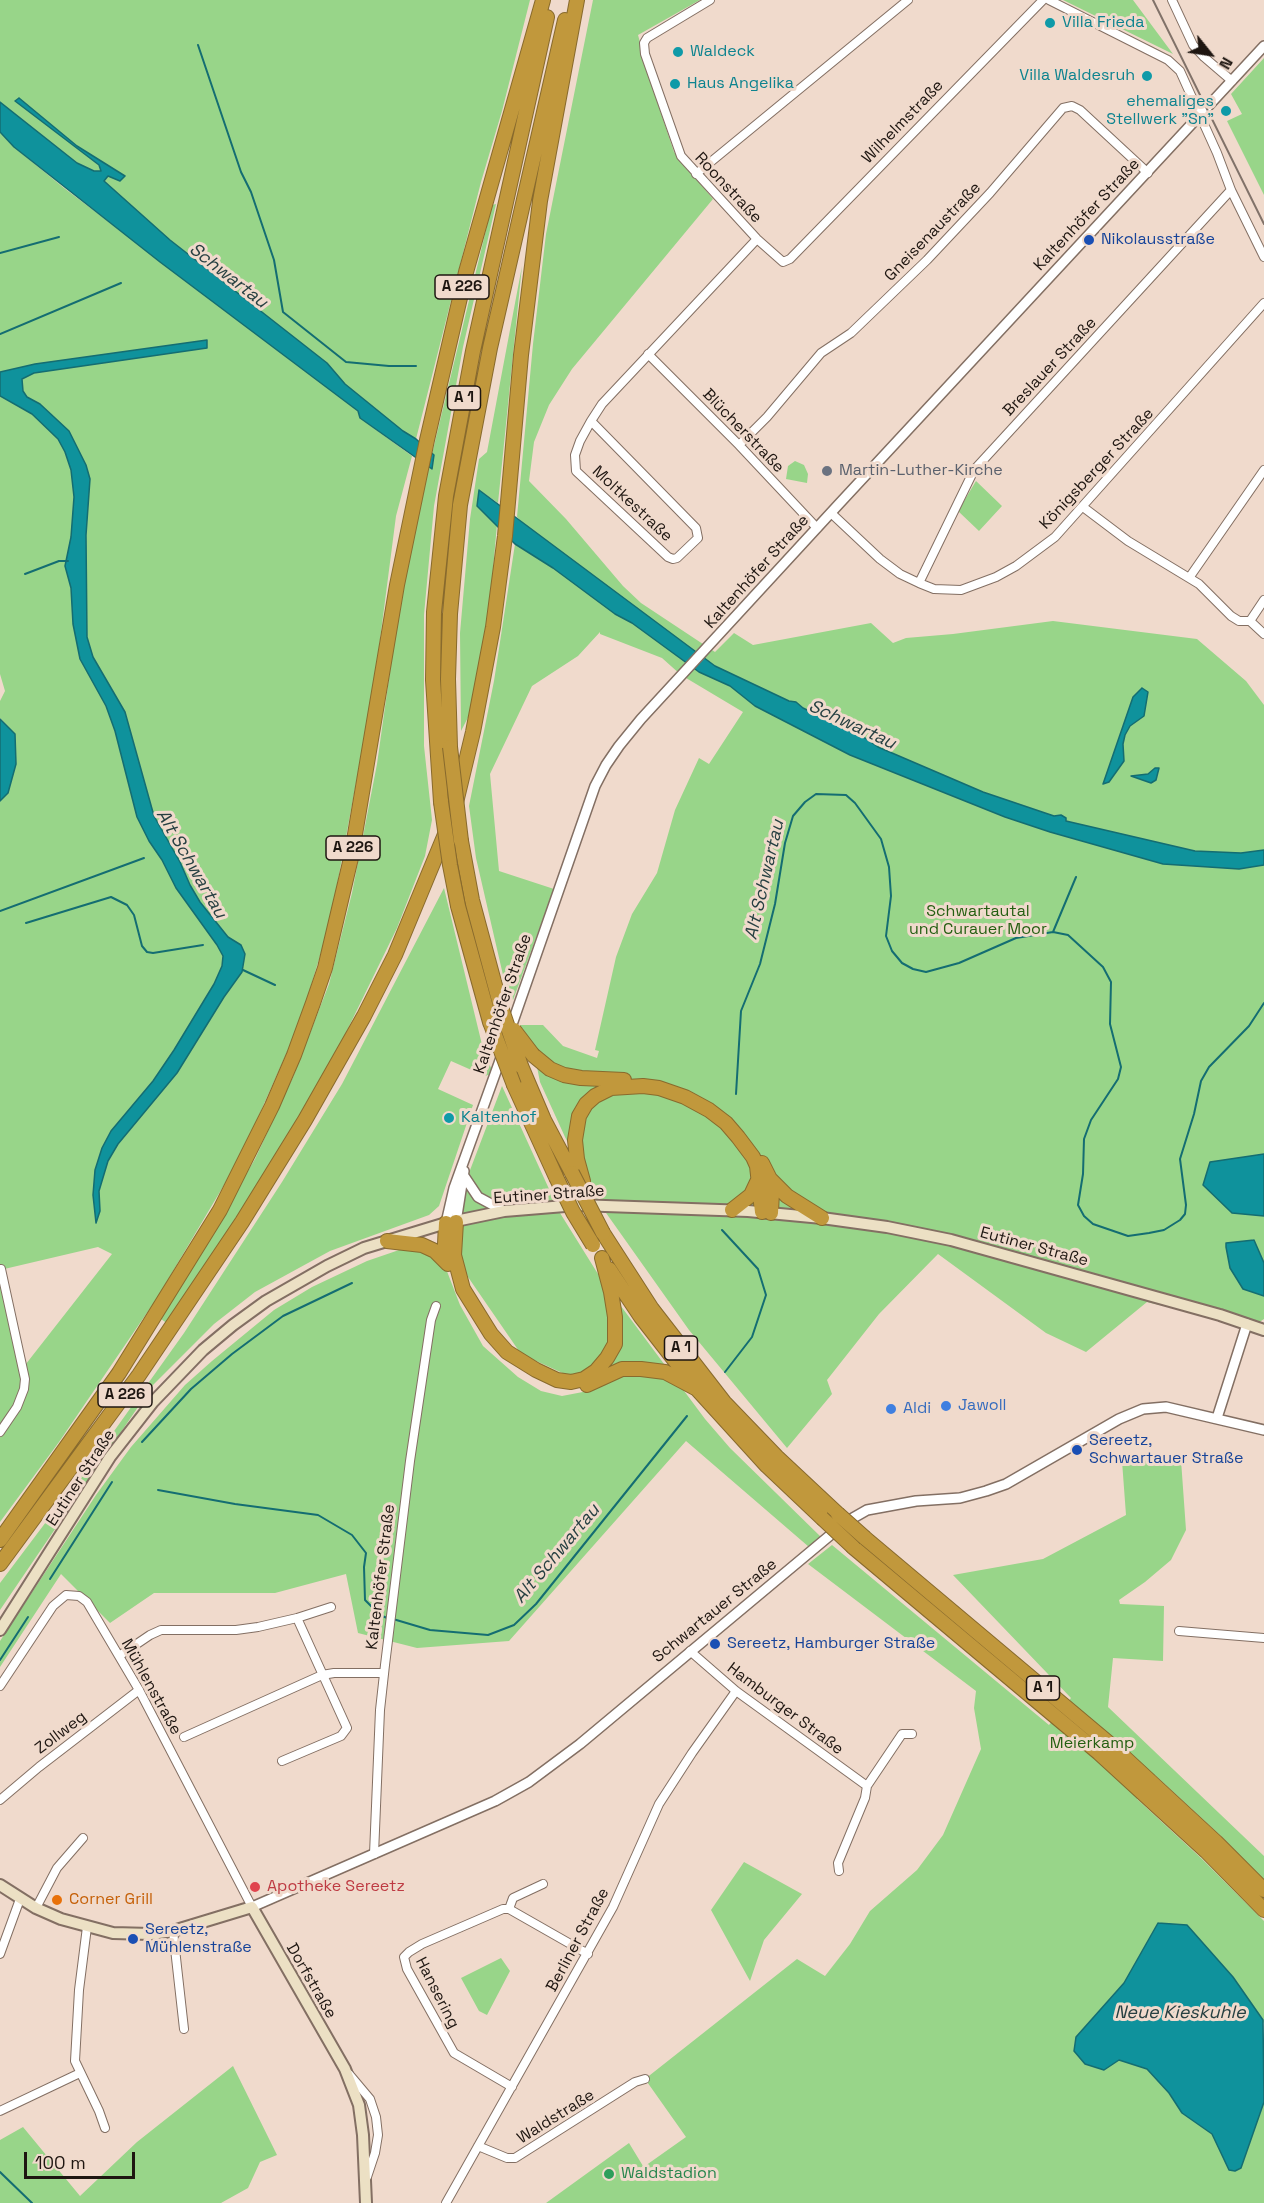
<!DOCTYPE html>
<html>
<head>
<meta charset="utf-8">
<style>
  body { margin:0 }
  #map { position:relative; width:1264px; height:2203px; overflow:hidden; background:#f0dacc; font-family:"Space Grotesk",sans-serif }
  canvas { display:block }
  .north { position:absolute; left:1180px; top:24px; width:60px; height:60px; -webkit-text-stroke:4px #f0dacc; paint-order:stroke; rotate:120deg; font-size:16px; font-weight:700; line-height:24px; text-align:center; color:#1e1611 }
  .north::after { content:''; display:block; margin:auto; width:21px; height:27px; background:#1e1611; clip-path:polygon(50% 0,100% 100%,50% 72%,0 100%) }
  .scale { position:absolute; left:24px; top:2152px; width:111px; height:27px; box-sizing:border-box; border:3px solid #1e1611; border-top:0; padding-left:8px; font-size:18px; line-height:21px; white-space:nowrap; color:#1e1611; -webkit-text-stroke:4px #f0dacc; paint-order:stroke }
</style>
</head>
<body>
<div id="map">
<canvas width="1264" height="2203"></canvas>
<div class="north">N</div>
<div class="scale">100 m</div>
</div>
<script>
const ctx = document.querySelector('canvas').getContext('2d');
ctx.lineJoin = 'round';
function paint(path, color) {
  ctx.fillStyle = color;
  ctx.fill(path, 'evenodd');
}
function poly(rows) {
  const path = new Path2D();
  for (const r of rows) {
    path.moveTo(r[0], r[1]);
    for (let i = 2; i < r.length; i += 2) path.lineTo(r[i], r[i + 1]);
  }
  return path;
}
function trace(path, color, width, dash) {
  ctx.strokeStyle = color;
  ctx.lineWidth = width;
  ctx.lineCap = dash ? 'butt' : 'round';
  ctx.setLineDash(dash || []);
  ctx.stroke(path);
}
function label(font, color, halo, rows, align = 'center') {
  ctx.font = font + ' "Space Grotesk",sans-serif';
  ctx.lineWidth = 6;
  ctx.setLineDash([]);
  ctx.textBaseline = 'middle';
  ctx.strokeStyle = halo;
  ctx.fillStyle = color;
  for (const [text, x, y, turn = 0] of rows) {
    ctx.save();
    ctx.translate(x, y);
    ctx.rotate((+turn || 0) * Math.PI / 180);
    ctx.textAlign = isNaN(turn) ? turn : align;
    if (halo) ctx.strokeText(text, 0, 0);
    ctx.fillText(text, 0, 0);
    ctx.restore();
  }
}
paint(poly([
  [0,0,530,0,502,111,481,182,416,439,403,431,345,384,326,363,170,240,104,181,108,175,120,181,20,99,16,101,99,165,101,171,94,171,77,163,0,102],
  [593,0,700,0,638,35,652,86,674,152,713,199,572,369,549,405,534,442,529,481,566,519,623,586,641,603,715,652,734,633,753,645,871,623,893,643,906,638,953,634,1053,621,1197,639,1246,681,1264,705,1264,1263,1254,1241,1243,1289,1264,1296,1264,1319,1252,1327,1147,1302,1086,1352,1046,1333,938,1254,879,1314,827,1380,832,1394,787,1448,689,1330,599,1203,565,1137,540,1082,532,1042,520,1025,543,1025,563,1046,597,1058,599,1051,595,1050,616,957,632,914,657,873,675,810,699,758,709,764,743,712,681,675,662,658,600,634,600,632,578,656,532,686,490,774,499,871,554,889,513,1000,506,988,476,858,469,806,494,681,515,544,523,548,520,520,517,517,533,344,546,234],
  [1063,0,1133,0,1173,54],
  [1264,58,1264,195,1227,121,1242,114,1231,94],
  [0,132,14,147,64,188,358,411,360,418,412,456,396,516,374,686,330,923,299,1025,240,1158,157,1298,59,1442,0,1522,0,1280,22,1369,112,1254,98,1247,0,1270,0,801,8,793,15,734,0,718,0,701,5,691,0,674],
  [496,204,463,347,434,506,424,615,424,746,432,820,425,856,397,928,334,1057,264,1177,168,1324,161,1319,255,1159,293,1077,329,984,352,893,377,764,398,614,429,467,432,468,434,456,432,454,492,205],
  [522,266,498,503,479,490,477,506,497,524,488,627,476,702,461,731,460,633,470,519,479,459,487,452],
  [795,461,804,465,808,474,807,483,786,479,788,466],
  [976,481,1002,506,979,531,958,511],
  [444,888,485,1057,494,1073,485,1076,451,1061,438,1089,473,1105,439,1206,429,1215,330,1251,255,1292,214,1324,153,1385,0,1610,0,1583,107,1441,184,1333,282,1182,342,1084],
  [502,1086,560,1213,603,1282,705,1419,730,1448,821,1537,809,1547,686,1441,509,1641,417,1648,358,1633,346,1574,275,1593,154,1593,110,1623,61,1574,0,1667,0,1641,96,1495,131,1447,185,1385,212,1361,274,1310,312,1287,367,1261,402,1249,419,1247,443,1261,460,1305,483,1346,518,1377,541,1391,562,1396,588,1391,584,1372,569,1376,521,1354,468,1277,458,1251,464,1186],
  [1181,1460,1186,1530,1171,1560,1145,1582,1119,1600,1120,1604,1164,1606,1163,1661,1113,1658,1108,1707,1264,1856,1264,1881,1223,1838,1155,1775,1137,1799,1201,1858,1264,1921,1264,2023,1158,1923,1124,1983,1076,2037,1119,2059,1147,2069,1169,2093,1182,2113,1212,2134,1230,2170,1241,2168,1264,2102,1264,2203,546,2203,629,2143,643,2166,628,2178,686,2137,645,2079,797,1959,825,1976,850,1944,870,1911,917,1870,943,1835,981,1749,974,1708,976,1691,808,1564,832,1545,1049,1725,1071,1698,953,1575,1043,1559,1126,1515,1122,1461],
  [744,1862,802,1894,764,1940,750,1981,711,1910],
  [501,1958,510,1971,487,2015,479,2011,461,1978],
  [233,2066,277,2155,260,2162,248,2188,221,2203,0,2203,0,2140,23,2127,80,2196,137,2142]
]), '#98d589');
const water = poly([
  [19,98,77,146,125,176,120,181,108,176,104,181,170,240,327,363,345,384,403,431,416,439,434,455,432,469,360,418,358,411,160,262,14,147,0,132,0,102,77,163,94,171,101,171,99,165,15,101,19,98],
  [207,340,207,348,34,373,22,379,23,391,27,397,40,404,69,431,86,465,90,479,86,535,87,637,93,657,125,712,154,816,180,862,190,885,200,902,228,937,241,945,245,954,242,972,224,997,177,1073,118,1144,108,1161,99,1191,100,1211,96,1223,93,1195,95,1170,102,1148,111,1131,153,1081,174,1050,214,984,222,966,223,956,217,945,176,888,162,860,149,841,137,817,115,731,106,706,80,659,73,624,71,588,65,566,71,537,74,497,71,470,65,452,58,439,32,414,0,396,0,372,35,364,207,340],
  [479,490,715,666,789,701,796,702,803,708,865,738,878,747,983,792,1054,816,1061,815,1066,818,1066,821,1195,851,1241,853,1264,850,1264,865,1239,869,1163,864,1050,832,1005,817,850,755,755,706,730,686,699,672,632,623,615,614,553,568,515,544,477,506,479,490],
  [1142,688,1148,692,1144,716,1130,726,1125,735,1123,744,1124,761,1109,782,1103,784,1133,697,1142,688],
  [0,719,15,734,16,764,8,793,0,801,0,719],
  [1155,768,1159,768,1156,780,1151,783,1131,776,1148,774,1155,768],
  [1264,1154,1264,1216,1232,1213,1203,1185,1210,1162,1264,1154],
  [1254,1240,1264,1263,1264,1296,1243,1289,1230,1268,1226,1247,1226,1243,1254,1240],
  [1158,1923,1187,1925,1233,1977,1263,2020,1264,2102,1241,2168,1235,2171,1229,2170,1212,2134,1182,2113,1169,2093,1147,2069,1119,2060,1104,2070,1085,2064,1074,2051,1076,2037,1124,1983,1158,1923]
]);
paint(water, '#0f929c');
trace(water, '#146d72', 1.5);
trace(poly([
  [198,45,241,172,251,192,274,260,283,312,346,362,389,366,416,366],
  [0,253,59,237],
  [0,334,121,283],
  [25,574,59,561,68,561],
  [0,911,144,858],
  [26,923,111,897,127,905,134,915,142,946,147,952,153,953,203,945],
  [1053,932,1076,877],
  [243,970,275,985],
  [736,1094,741,1011,760,964,775,904,785,843,793,816,805,802,816,794,846,795,855,803,881,839,889,867,891,896,886,936,892,951,902,963,913,969,926,972,959,963,1016,938,1053,932,1068,935,1103,967,1111,982,1110,1024,1121,1067,1118,1079,1091,1120,1084,1139,1083,1174,1078,1205,1084,1216,1093,1224,1128,1236,1149,1233,1164,1230,1180,1220,1185,1214,1186,1205,1180,1159,1194,1114,1201,1081,1209,1067,1249,1026,1264,1003],
  [722,1230,758,1269,766,1295,752,1337,725,1372],
  [142,1442,191,1389,232,1354,283,1316,352,1283],
  [158,1490,235,1504,318,1515,352,1535,366,1553,364,1567,365,1600,380,1615,387,1618],
  [50,1579,112,1482],
  [393,1619,430,1630,488,1635,514,1625,536,1604,687,1416],
  [0,1660,28,1617],
  [0,2172,32,2203]
]), '#146d72', 2);
const minor = poly([
  [710,0,647,38,644,43,645,54,681,156,757,239,783,262,790,259,1043,0],
  [1049,0,1168,60,1180,71,1217,153,1231,190,1264,257],
  [1172,0,1193,45,1204,57,1232,81],
  [696,174,908,0],
  [648,354,739,445,817,528],
  [591,421,696,528,698,538,677,558,673,559,668,557,576,471,575,455,580,441,591,421,602,404,757,239],
  [739,445,767,417,821,353,851,333,927,260,990,193,1063,108,1072,106,1080,110,1148,173],
  [1083,507,1128,541,1199,584,1231,616,1239,621,1250,621,1264,634],
  [831,513,880,559,900,574,919,583,934,589,961,590,996,577,1016,566,1055,537,1264,303],
  [1189,578,1264,470],
  [919,583,974,470,1231,190],
  [1250,621,1264,600],
  [0,1432,17,1407,24,1389,25,1379,1,1269],
  [1179,1631,1264,1638],
  [690,1651,736,1691,867,1786],
  [119,1656,150,1635,161,1630,236,1630,258,1627,297,1618,331,1607],
  [0,1686,53,1606,66,1595,79,1596,87,1602,139,1690,252,1907],
  [184,1737,322,1675,334,1673,384,1673],
  [282,1761,341,1736,347,1728,297,1618],
  [0,1800,39,1767,139,1690],
  [374,1854,380,1710,385,1665,410,1461,431,1320,436,1306],
  [839,1871,838,1863,865,1798,867,1786,902,1734,912,1734],
  [36,1908,57,1868,83,1838],
  [509,1909,513,1898,543,1884],
  [87,1927,79,1990,75,2061,99,2111,105,2128],
  [173,1931,184,2029],
  [0,1954,20,1899],
  [349,2074,370,2099,376,2117,378,2135,375,2153,367,2177],
  [512,2087,454,2053,407,1969,404,1957,409,1952,422,1944,503,1909,509,1909,588,1954],
  [0,2111,80,2073],
  [478,2146,507,2158,515,2158,635,2082,645,2079],
  [446,2203,613,1907,659,1804,692,1753,736,1691]
]);
const tertiary = poly([
  [509,1033,595,786,606,765,619,746,641,719,838,505,1264,46],
  [464,1176,478,1197,504,1211],
  [456,1222,464,1171],
  [446,1223,454,1188,503,1052],
  [1217,1418,1247,1324],
  [252,1907,495,1801,529,1782,580,1744,846,1522,867,1510,916,1501,960,1498,986,1491,1006,1484,1119,1419,1143,1409,1166,1407,1264,1430]
]);
const secondary = poly([
  [0,1630,110,1457,153,1402,203,1350,233,1325,266,1301,327,1266,364,1248,446,1223,504,1211,577,1205,748,1211,822,1218,887,1227,951,1240,1220,1315,1264,1330],
  [0,1885,36,1908,61,1919,113,1933,151,1934,173,1931,252,1907,345,2069,359,2105,363,2135,366,2203]
]);
const motorway = poly([
  [450,747,448,679,450,614,460,505,490,348,565,20],
  [441,802,433,680,434,612,446,496,473,351,547,17],
  [461,841,472,900,500,1004],
  [458,906,490,1022],
  [533,1055,550,1069,564,1075,581,1078,624,1080],
  [521,1066,544,1120,572,1173],
  [514,1085,556,1177],
  [762,1163,770,1179,772,1191,771,1213],
  [770,1179,787,1196,822,1218],
  [583,1181,577,1159,575,1140,579,1116,586,1104,595,1096,611,1088,643,1086,659,1088,685,1097,709,1110,726,1123,738,1137,753,1157,757,1166,762,1212],
  [732,1210,751,1195,759,1178],
  [456,1222,454,1255,463,1289,491,1334,507,1352,536,1370,557,1380,571,1382,584,1379,596,1371,607,1358,615,1344,615,1317,611,1292,602,1258],
  [446,1223,445,1244,448,1263],
  [603,1233,652,1309,724,1402,777,1457,838,1514],
  [387,1241,422,1245,435,1251,448,1264],
  [609,1269,641,1317,697,1389,767,1466,822,1518],
  [587,1385,622,1369,641,1369,665,1372,697,1389],
  [865,1538,1110,1744,1216,1842,1264,1890],
  [0,1540,119,1373,220,1210,272,1106,294,1055,313,1003,325,968,351,858,397,585,427,440,466,272,543,0],
  [853,1547,1099,1753,1206,1851,1264,1910],
  [0,1564,139,1375,242,1222,305,1120,364,1016,395,955,453,815,473,732,493,627,505,536,521,355,540,201,577,0]
]);
trace(minor, '#836f63', 10);
trace(tertiary, '#836f63', 12);
trace(secondary, '#836f63', 14);
trace(motorway, '#886a2d', 16);
trace(minor, '#fff', 8);
trace(tertiary, '#fff', 9);
trace(secondary, '#ece0c4', 10);
trace(motorway, '#c1983c', 14);
trace(poly([
  [1153,0,1264,224]
]), '#817269', 2);
const motorwayBridge = poly([
  [450,747,461,841],
  [441,802,450,865,458,906],
  [500,1004,521,1066],
  [490,1022,514,1085],
  [514,1030,533,1055],
  [572,1173,603,1233],
  [556,1177,573,1212,593,1245],
  [838,1514,865,1538],
  [822,1518,853,1547]
]);
trace(motorwayBridge, '#886a2d', 16, []);
trace(motorwayBridge, '#c1983c', 14);
for (const [x, y, r, color] of [
  [1050,23,6,"#0f9aa8"],
  [678,52,6,"#0f9aa8"],
  [1147,76,6,"#0f9aa8"],
  [675,84,6,"#0f9aa8"],
  [1226,111,6,"#0f9aa8"],
  [1089,240,6,"#1a4fb4"],
  [827,471,6,"#6b7280"],
  [449,1118,6,"#0f9aa8"],
  [946,1406,6,"#3f7fe0"],
  [891,1409,6,"#3f7fe0"],
  [1077,1450,6,"#1a4fb4"],
  [715,1644,6,"#1a4fb4"],
  [255,1887,6,"#e0444e"],
  [57,1900,6,"#e8710a"],
  [133,1939,6,"#1a4fb4"],
  [609,2174,6,"#2e9e5b"]
]) {
  const dot = new Path2D();
  dot.arc(x, y, r, 0, 2 * Math.PI);
  ctx.fillStyle = color;
  ctx.fill(dot);
  trace(dot, '#f0dacc', 2);
}
for (const [x, y, w] of [
  [462,287,54],
  [464,398,33],
  [353,848,54],
  [681,1348,33],
  [125,1395,54],
  [1043,1688,33]
]) {
  const box = new Path2D();
  box.roundRect(x - w / 2, y - 12, w, 24, 4.5);
  ctx.fillStyle = '#f0dacc';
  ctx.fill(box);
  trace(box, '#1e1611', 1.5);
}
label('bold 15px', '#1e1611', null, [
  ["A 226",462,287],
  ["A 1",464,398],
  ["A 226",353,848],
  ["A 1",681,1348],
  ["A 226",125,1395],
  ["A 1",1043,1688]
]);
label('16px', '#0d838f', '#f0dacc', [
  ["Villa Frieda",1062,23],
  ["Waldeck",690,52],
  ["Villa Waldesruh",1135,76,"right"],
  ["Haus Angelika",687,84],
  ["ehemaliges",1214,102,"right"],
  ["Stellwerk \"Sn\"",1214,120,"right"],
  ["Kaltenhof",461,1118]
], 'left');
label('16px', '#1e1611', '#f0dacc', [
  ["Wilhelmstraße",903,122,-46],
  ["Roonstraße",728,188,47],
  ["Kaltenhöfer Straße",1087,215,-47],
  ["Gneisenaustraße",933,232,-46],
  ["Breslauer Straße",1050,367,-47],
  ["Blücherstraße",743,431,46],
  ["Königsberger Straße",1097,469,-47],
  ["Moltkestraße",632,504,43],
  ["Kaltenhöfer Straße",757,572,-48],
  ["Kaltenhöfer Straße",503,1004,-71],
  ["Eutiner Straße",549,1195,-4],
  ["Eutiner Straße",1034,1247,15],
  ["Eutiner Straße",81,1478,-57],
  ["Kaltenhöfer Straße",381,1577,-83],
  ["Schwartauer Straße",715,1611,-39],
  ["Mühlenstraße",151,1687,61],
  ["Hamburger Straße",785,1709,37],
  ["Zollweg",61,1733,-37],
  ["Berliner Straße",578,1940,-62],
  ["Dorfstraße",311,1981,60],
  ["Hansering",437,1993,63],
  ["Waldstraße",556,2117,-32]
]);
label('16px', '#164399', '#f0dacc', [
  ["Nikolausstraße",1101,240],
  ["Sereetz,",1089,1441],
  ["Schwartauer Straße",1089,1459],
  ["Sereetz, Hamburger Straße",727,1644],
  ["Sereetz,",145,1930],
  ["Mühlenstraße",145,1948]
], 'left');
label('16px', '#5b616d', '#f0dacc', [
  ["Martin-Luther-Kirche",839,471]
], 'left');
label('16px', '#245f11', '#f0dacc', [
  ["Schwartautal",978,912],
  ["und Curauer Moor",978,930],
  ["Meierkamp",1092,1744]
]);
label('16px', '#366cbe', '#f0dacc', [
  ["Jawoll",958,1406],
  ["Aldi",903,1409]
], 'left');
label('16px', '#be3a42', '#f0dacc', [
  ["Apotheke Sereetz",267,1887]
], 'left');
label('16px', '#c56008', '#f0dacc', [
  ["Corner Grill",69,1900]
], 'left');
label('16px', '#27864d', '#f0dacc', [
  ["Waldstadion",621,2174]
], 'left');
label('italic 18px', '#274042', '#f0dacc', [
  ["Schwartau",228,276,38],
  ["Schwartau",852,725,25],
  ["Alt Schwartau",191,864,60],
  ["Alt Schwartau",765,880,-77],
  ["Alt Schwartau",557,1554,-50],
  ["Neue Kieskuhle",1180,2013]
]);
</script>
</body>
</html>
